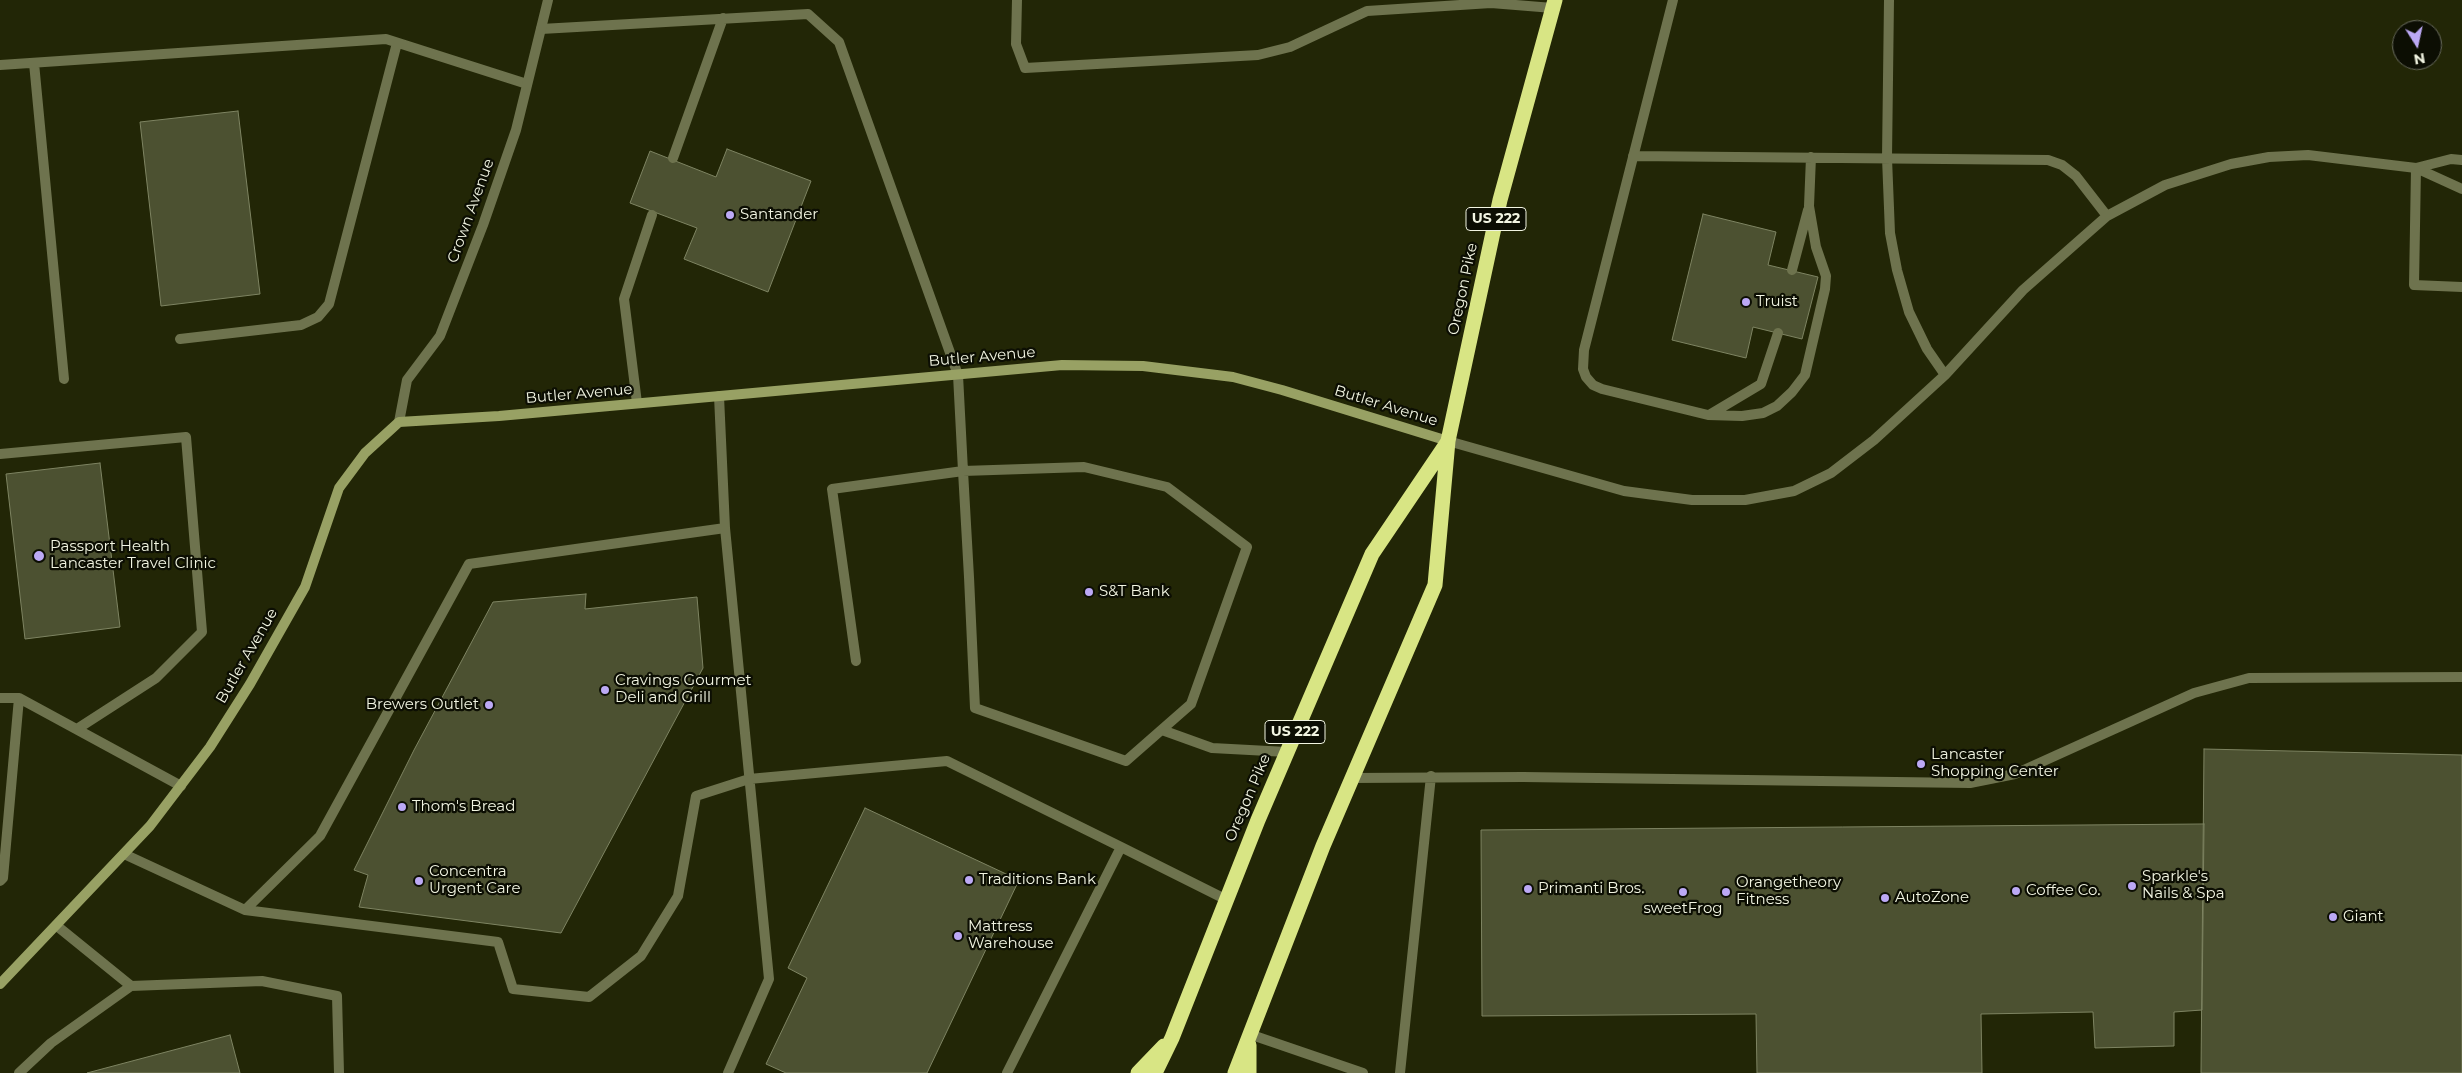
<!DOCTYPE html>
<html>
<head>
<meta charset="utf-8">
<style>
  body { margin:0 }
  #map { position:relative; width:2462px; height:1073px; overflow:hidden; background:#222606; font-family:Montserrat,sans-serif }
  canvas { display:block }
  .north { position:absolute; left:2392px; top:20px; width:50px; height:50px; box-sizing:border-box; background:#0c0e03; border:1px solid #686a5c; border-radius:50%; rotate:170deg; font-size:14px; font-weight:700; line-height:20px; text-align:center; color:#f2f5e2 }
  .north::after { content:''; display:block; margin:auto; width:18px; height:22px; background:#bca9f5; clip-path:polygon(50% 0,100% 100%,50% 72%,0 100%) }
</style>
</head>
<body>
<div id="map">
<canvas width="2462" height="1073"></canvas>
<div class="north">N</div>
</div>
<script>
const ctx = document.querySelector('canvas').getContext('2d');
ctx.lineJoin = 'round';
function paint(path, color) {
  ctx.fillStyle = color;
  ctx.fill(path, 'evenodd');
}
function poly(rows) {
  const path = new Path2D();
  for (const r of rows) {
    path.moveTo(r[0], r[1]);
    for (let i = 2; i < r.length; i += 2) path.lineTo(r[i], r[i + 1]);
  }
  return path;
}
function trace(path, color, width, dash) {
  ctx.strokeStyle = color;
  ctx.lineWidth = width;
  ctx.lineCap = dash ? 'butt' : 'round';
  ctx.setLineDash(dash || []);
  ctx.stroke(path);
}
function label(font, color, halo, rows, align = 'center') {
  ctx.font = font + ' Montserrat,sans-serif';
  ctx.lineWidth = 4.5;
  ctx.setLineDash([]);
  ctx.textBaseline = 'middle';
  ctx.strokeStyle = halo;
  ctx.fillStyle = color;
  for (const [text, x, y, turn = 0] of rows) {
    ctx.save();
    ctx.translate(x, y);
    ctx.rotate((+turn || 0) * Math.PI / 180);
    ctx.textAlign = isNaN(turn) ? turn : align;
    if (halo) ctx.strokeText(text, 0, 0);
    ctx.fillText(text, 0, 0);
    ctx.restore();
  }
}
const building = poly([
  [238,111,260,294,161,306,140,122,238,111],
  [727,149,811,181,768,292,684,259,697,228,630,203,650,151,716,177,727,149],
  [1703,214,1776,232,1768,265,1818,277,1802,339,1753,327,1746,358,1672,340,1703,214],
  [100,463,120,627,25,639,6,474,100,463],
  [586,594,585,609,697,597,703,668,561,933,359,907,368,875,354,870,414,750,493,602,586,594],
  [2204,749,2462,755,2462,1073,2201,1073,2204,749],
  [865,808,1019,880,927,1073,786,1073,766,1064,807,978,788,968,865,808],
  [2204,824,2202,1010,2174,1012,2174,1046,2095,1048,2093,1012,1981,1014,1982,1073,1757,1073,1756,1014,1482,1016,1481,830,2204,824],
  [230,1035,240,1073,87,1073,230,1035]
]);
paint(building, '#4c5131');
trace(building, '#7e8462', 1);
trace(poly([
  [1017,0,1016,44,1025,68,1258,55,1290,47,1367,11,1491,3,1553,8],
  [1673,0,1584,350,1583,369,1586,377,1593,385,1602,389,1708,415,1742,416,1763,413,1777,406,1792,392,1805,375,1825,289,1826,276,1816,247,1809,206,1811,157],
  [1889,0,1887,158,1890,233,1897,270,1909,312,1927,349,1945,375],
  [541,29,808,14,839,42,958,375,963,471,969,577,975,708,1126,761,1191,704,1247,547,1167,487,1084,467,963,471,832,489,856,661],
  [34,63,64,379],
  [0,65,386,39,527,84],
  [1633,156,2048,160,2062,165,2076,176,2107,216],
  [673,158,723,18],
  [2416,168,2414,285,2462,287],
  [2416,168,2451,159,2462,160],
  [1792,270,1808,210],
  [180,339,301,325,318,317,329,304,397,43],
  [637,403,624,299,652,215],
  [1709,415,1761,384,1778,333],
  [1448,441,1624,491,1692,500,1745,500,1794,491,1831,473,1874,440,1945,375,2023,290,2107,216,2165,185,2231,164,2269,157,2308,155,2416,168,2462,189],
  [0,454,186,437,202,632,156,678,77,729],
  [725,528,769,979,728,1073],
  [0,698,19,698,181,786],
  [1162,730,1212,748,1287,752],
  [1352,778,1523,777,1970,783,2015,774,2194,693,2249,678,2462,677],
  [124,854,245,910,320,836,469,564,725,528,719,396],
  [0,881,3,878,19,698],
  [245,910,498,942,513,989,589,997,641,956,678,896,696,796,749,779,947,761,1121,847],
  [57,926,131,986,262,981,337,996,339,1073],
  [1249,1034,1363,1073],
  [19,1073,51,1043,131,986],
  [1007,1073,1121,847,1225,899],
  [1400,1073,1431,776]
]), '#6e734e', 10);
trace(poly([
  [399,422,407,380,440,336,483,225,516,130,548,0]
]), '#6e734e', 10);
trace(poly([
  [0,984,150,826,210,747,250,684,305,587,339,488,365,453,399,422,499,416,1062,365,1143,366,1233,377,1282,390,1448,441]
]), '#98a164', 10);
trace(poly([
  [1249,1045,1249,1073],
  [1138,1073,1164,1046],
  [1155,1073,1172,1038,1258,820,1372,554,1447,443],
  [1235,1073,1323,846,1435,585,1448,441,1500,200,1555,0]
]), '#d8e584', 15);
for (const [x, y, r, color] of [
  [730,215,5,"#bca9f5"],
  [1746,302,5,"#bca9f5"],
  [39,556,6,"#bca9f5"],
  [1089,592,5,"#bca9f5"],
  [605,690,5,"#bca9f5"],
  [489,705,5,"#bca9f5"],
  [1921,764,5,"#bca9f5"],
  [402,807,5,"#bca9f5"],
  [969,880,5,"#bca9f5"],
  [419,881,5,"#bca9f5"],
  [2132,886,5,"#bca9f5"],
  [1528,889,5,"#bca9f5"],
  [2016,891,5,"#bca9f5"],
  [1683,892,5,"#bca9f5"],
  [1726,892,5,"#bca9f5"],
  [1885,898,5,"#bca9f5"],
  [2333,917,5,"#bca9f5"],
  [958,936,5,"#bca9f5"]
]) {
  const dot = new Path2D();
  dot.arc(x, y, r, 0, 2 * Math.PI);
  ctx.fillStyle = color;
  ctx.fill(dot);
  trace(dot, '#0c0e03', 2);
}
for (const [x, y, w] of [
  [1496,219,60],
  [1295,732,60]
]) {
  const box = new Path2D();
  box.roundRect(x - w / 2, y - 11.5, w, 23, 4);
  ctx.fillStyle = '#0c0e03';
  ctx.fill(box);
  trace(box, '#f2f5e2', 1);
}
label('bold 14px', '#f2f5e2', null, [
  ["US 222",1496,219],
  ["US 222",1295,732]
]);
label('15px', '#f2f5e2', '#0c0e03', [
  ["Crown Avenue",471,211,-70],
  ["Oregon Pike",1463,289,-78],
  ["Butler Avenue",982,357,-5],
  ["Butler Avenue",579,394,-5],
  ["Butler Avenue",1386,406,17],
  ["Butler Avenue",247,656,-60],
  ["Oregon Pike",1248,798,-67]
]);
label('15px', '#f2f5e2', '#0c0e03', [
  ["Santander",740,215],
  ["Truist",1756,302],
  ["Passport Health",50,547],
  ["Lancaster Travel Clinic",50,564],
  ["S&T Bank",1099,592],
  ["Cravings Gourmet",615,681],
  ["Deli and Grill",615,698],
  ["Brewers Outlet",479,705,"right"],
  ["Lancaster",1931,755],
  ["Shopping Center",1931,772],
  ["Thom's Bread",412,807],
  ["Concentra",429,872],
  ["Urgent Care",429,889],
  ["Sparkle's",2142,877],
  ["Nails & Spa",2142,894],
  ["Traditions Bank",979,880],
  ["Orangetheory",1736,883],
  ["Fitness",1736,900],
  ["Primanti Bros.",1538,889],
  ["Coffee Co.",2026,891],
  ["AutoZone",1895,898],
  ["sweetFrog",1683,909,"center"],
  ["Giant",2343,917],
  ["Mattress",968,927],
  ["Warehouse",968,944]
], 'left');
</script>
</body>
</html>
